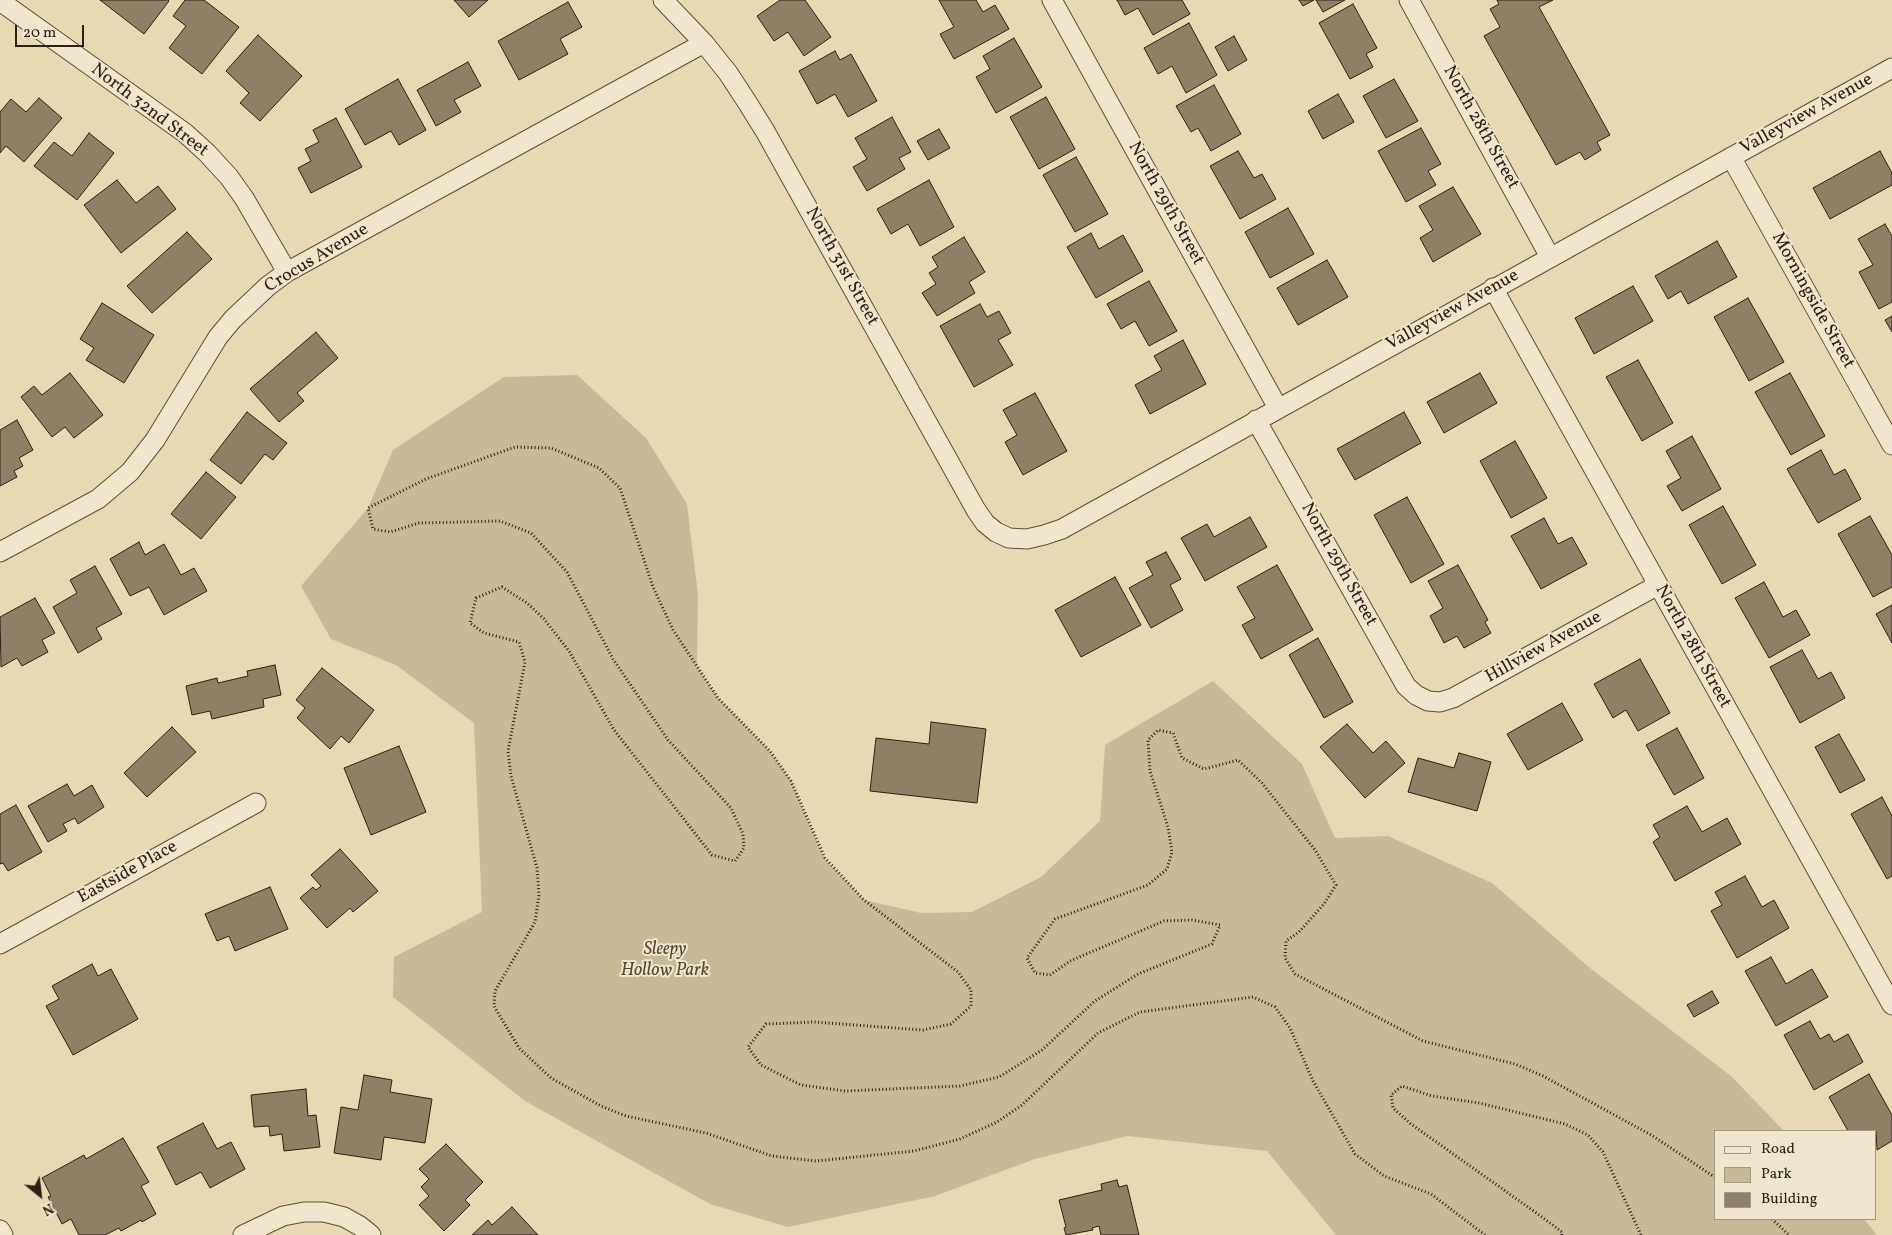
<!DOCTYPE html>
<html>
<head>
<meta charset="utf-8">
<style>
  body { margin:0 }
  #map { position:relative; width:1892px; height:1235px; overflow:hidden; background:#e7d9b2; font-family:Vollkorn,serif }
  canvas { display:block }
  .legend { position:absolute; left:1714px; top:1130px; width:162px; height:90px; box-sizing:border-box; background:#efe6cd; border:1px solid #a19783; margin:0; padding:6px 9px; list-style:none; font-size:15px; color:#2d2014 }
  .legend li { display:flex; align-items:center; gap:10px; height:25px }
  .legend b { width:25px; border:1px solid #a19783 }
  .north { position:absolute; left:15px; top:1170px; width:50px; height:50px; -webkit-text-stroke:4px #efe6cd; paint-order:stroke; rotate:151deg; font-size:14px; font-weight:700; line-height:20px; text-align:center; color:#2d2014 }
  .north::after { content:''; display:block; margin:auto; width:18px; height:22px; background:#2d2014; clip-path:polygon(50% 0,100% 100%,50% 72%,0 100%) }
  .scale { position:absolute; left:15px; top:25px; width:69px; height:22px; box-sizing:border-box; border:2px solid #2d2014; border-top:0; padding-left:6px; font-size:15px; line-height:18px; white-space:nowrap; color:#2d2014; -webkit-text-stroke:4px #efe6cd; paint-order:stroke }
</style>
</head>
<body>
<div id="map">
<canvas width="1892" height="1235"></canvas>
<ul class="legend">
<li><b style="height:6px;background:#efe6cd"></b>Road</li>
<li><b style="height:14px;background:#c7ba97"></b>Park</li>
<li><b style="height:14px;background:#8e8066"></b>Building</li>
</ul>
<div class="north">N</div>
<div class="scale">20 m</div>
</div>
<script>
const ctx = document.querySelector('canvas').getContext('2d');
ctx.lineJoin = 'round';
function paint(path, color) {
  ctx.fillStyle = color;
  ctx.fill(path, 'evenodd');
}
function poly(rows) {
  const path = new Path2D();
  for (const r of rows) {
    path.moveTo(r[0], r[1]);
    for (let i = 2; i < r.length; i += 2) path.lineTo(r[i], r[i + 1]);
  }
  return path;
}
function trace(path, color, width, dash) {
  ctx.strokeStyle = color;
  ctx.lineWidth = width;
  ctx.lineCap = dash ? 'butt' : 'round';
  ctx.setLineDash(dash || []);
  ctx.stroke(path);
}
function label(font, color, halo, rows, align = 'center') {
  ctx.font = font + ' Vollkorn,serif';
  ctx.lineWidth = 4;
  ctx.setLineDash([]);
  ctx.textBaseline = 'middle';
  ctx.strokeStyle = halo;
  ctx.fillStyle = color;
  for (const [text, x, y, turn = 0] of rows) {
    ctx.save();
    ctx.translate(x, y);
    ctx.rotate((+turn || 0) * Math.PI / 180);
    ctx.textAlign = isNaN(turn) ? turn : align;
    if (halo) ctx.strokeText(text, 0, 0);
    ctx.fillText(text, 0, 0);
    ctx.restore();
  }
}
paint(poly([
  [577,375,646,438,687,504,698,595,697,666,718,698,770,751,791,781,824,858,864,900,921,913,972,912,1041,877,1100,821,1105,745,1213,681,1302,764,1335,838,1388,836,1492,883,1590,968,1731,1076,1784,1131,1716,1131,1716,1219,1864,1219,1877,1235,1336,1235,1267,1151,1127,1136,1035,1159,935,1196,788,1227,710,1204,525,1101,393,997,394,957,482,912,474,723,396,665,331,639,301,586,368,508,393,450,504,377]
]), '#c7ba97');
const building = poly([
  [100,0,168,0,169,1,144,34,100,0],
  [185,0,204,0,239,27,202,74,169,48,186,26,173,16,185,0],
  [454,0,488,0,469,17,454,0],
  [780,0,805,0,831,37,804,56,788,32,774,41,757,16,780,0],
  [939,0,976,0,983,12,995,5,1009,29,954,59,940,34,954,27,939,0],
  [1117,0,1182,0,1190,14,1153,35,1138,8,1125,15,1117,0],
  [1299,0,1314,0,1303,6,1299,0],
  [1316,0,1345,0,1323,12,1316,0],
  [1497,0,1553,0,1539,7,1610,135,1597,142,1601,150,1585,160,1580,152,1556,165,1484,36,1500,27,1490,9,1499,4,1497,0],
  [568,2,582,27,560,39,568,54,519,80,498,41,568,2],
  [1353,4,1377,48,1366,54,1373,67,1350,79,1319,23,1353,4],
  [1189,23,1217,75,1186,93,1172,66,1158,74,1144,48,1189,23],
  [258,35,302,76,260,121,240,103,249,93,226,71,258,35],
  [1234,36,1247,60,1228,71,1215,47,1234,36],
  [1014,38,1042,87,996,113,976,77,990,69,983,56,1014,38],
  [835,51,840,60,851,54,877,101,848,117,835,94,817,104,799,71,835,51],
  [468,62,481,86,454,100,461,112,436,126,417,90,468,62],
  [398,79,426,130,399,145,391,131,365,145,345,109,398,79],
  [1394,79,1418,121,1386,138,1363,96,1394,79],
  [1214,85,1241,134,1211,151,1198,128,1191,132,1176,106,1214,85],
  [1338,94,1354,122,1323,139,1308,111,1338,94],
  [1046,97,1075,149,1039,169,1010,117,1046,97],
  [39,98,62,118,24,162,6,146,0,153,0,112,11,99,26,112,39,98],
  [892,117,911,152,899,158,905,169,867,191,853,167,867,159,855,138,892,117],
  [336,118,362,167,311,193,298,168,311,161,305,149,319,142,313,130,336,118],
  [1421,128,1441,164,1428,171,1436,185,1406,202,1378,151,1421,128],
  [939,129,950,148,928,160,917,141,939,129],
  [89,133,114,153,77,200,34,166,54,142,72,156,89,133],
  [1238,151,1254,178,1262,174,1276,199,1240,219,1210,166,1238,151],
  [1880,151,1892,173,1892,185,1830,219,1813,188,1880,151],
  [1076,157,1108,214,1075,232,1043,175,1076,157],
  [117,180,136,203,158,186,176,209,121,253,84,205,117,180],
  [929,180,954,227,920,246,908,224,891,234,877,209,929,180],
  [1453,187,1481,234,1433,262,1420,238,1433,230,1419,206,1453,187],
  [1288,208,1314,254,1270,278,1245,232,1288,208],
  [1885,224,1892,236,1892,302,1879,309,1859,272,1873,265,1858,239,1885,224],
  [187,232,212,259,152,313,127,286,187,232],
  [1091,233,1099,249,1123,235,1143,271,1096,298,1067,247,1091,233],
  [964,237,985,272,969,282,975,293,937,316,922,293,936,284,929,273,938,267,932,257,964,237],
  [1717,241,1737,277,1688,304,1681,291,1668,299,1655,276,1717,241],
  [1327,260,1348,297,1298,325,1277,288,1327,260],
  [1149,281,1177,331,1149,346,1135,321,1121,329,1107,304,1149,281],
  [1633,286,1653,321,1594,354,1575,318,1633,286],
  [1748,298,1784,362,1749,381,1714,317,1748,298],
  [102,303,154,335,124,383,86,360,94,348,80,339,102,303],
  [980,304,987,317,999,311,1011,333,998,340,1013,365,974,387,940,326,980,304],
  [1892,316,1892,332,1885,320,1892,316],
  [316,332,338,358,297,393,304,401,279,422,250,389,316,332],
  [1183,340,1206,384,1150,414,1135,385,1162,370,1154,356,1183,340],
  [1638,360,1673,423,1642,441,1606,377,1638,360],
  [70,373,103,415,74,438,65,427,52,437,21,397,34,386,42,395,70,373],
  [1480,373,1497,403,1444,433,1427,402,1480,373],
  [1790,373,1825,436,1791,455,1755,392,1790,373],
  [1035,393,1067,451,1023,475,1005,442,1017,435,1003,410,1035,393],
  [247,412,287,443,273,460,265,454,241,484,210,460,247,412],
  [1404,412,1421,443,1355,480,1337,449,1404,412],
  [17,420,33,450,19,458,23,466,14,471,17,477,0,486,0,430,17,420],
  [1692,436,1721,489,1682,511,1667,486,1681,478,1666,451,1692,436],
  [1515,441,1547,498,1511,518,1480,461,1515,441],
  [1821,450,1834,475,1845,469,1861,499,1818,523,1787,469,1821,450],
  [206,472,236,497,201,539,171,514,206,472],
  [1407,497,1444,564,1411,583,1374,515,1407,497],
  [1723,506,1756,565,1722,584,1689,525,1723,506],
  [1870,516,1892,555,1892,587,1873,597,1838,534,1870,516],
  [1250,517,1267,547,1205,581,1181,538,1207,524,1214,537,1250,517],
  [1544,518,1558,544,1572,537,1587,564,1541,589,1511,536,1544,518],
  [139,542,145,555,164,544,181,575,194,568,207,591,164,615,149,587,130,596,110,559,139,542],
  [1166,552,1181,579,1170,585,1183,610,1151,628,1129,588,1153,575,1146,562,1166,552],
  [1277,565,1313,630,1261,659,1242,625,1255,618,1237,587,1277,565],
  [1458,565,1488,620,1485,622,1491,633,1464,648,1457,636,1444,643,1430,616,1443,608,1428,581,1458,565],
  [95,566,122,614,96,628,102,639,78,653,53,607,77,593,70,580,95,566],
  [1115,577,1141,625,1081,657,1055,610,1115,577],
  [1764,582,1783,617,1796,610,1810,635,1769,658,1735,598,1764,582],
  [35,598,55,633,42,640,48,652,22,666,17,658,1,667,0,617,35,598],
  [1892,605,1892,643,1876,614,1892,605],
  [1318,638,1353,702,1324,718,1289,655,1318,638],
  [1802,650,1818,679,1831,672,1845,698,1800,723,1770,667,1802,650],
  [1640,659,1670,713,1638,731,1626,710,1613,718,1594,684,1640,659],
  [275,665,281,695,263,699,264,707,212,719,210,711,192,715,186,686,217,678,218,683,248,676,247,671,275,665],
  [322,668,374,710,349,743,341,736,330,749,297,718,305,708,296,700,322,668],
  [1562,703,1583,740,1528,770,1507,734,1562,703],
  [931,722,986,729,977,803,870,791,876,738,929,744,931,722],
  [1347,724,1373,753,1386,741,1405,763,1365,798,1320,747,1347,724],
  [172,727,196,752,147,797,124,773,172,727],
  [1677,728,1704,778,1674,795,1646,745,1677,728],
  [1839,734,1865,780,1840,793,1815,747,1839,734],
  [399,746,426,812,371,835,344,768,399,746],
  [1459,753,1491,762,1477,811,1408,792,1418,758,1454,768,1459,753],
  [67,784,74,796,92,785,104,807,78,824,75,818,63,824,67,831,48,842,28,806,67,784],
  [1882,797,1892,816,1892,876,1887,879,1851,814,1882,797],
  [16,805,42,852,8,871,3,863,0,864,0,814,16,805],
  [1687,806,1702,832,1727,818,1741,844,1675,881,1653,842,1660,837,1653,825,1687,806],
  [340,849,378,891,353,912,350,908,327,928,300,898,313,887,316,890,321,886,311,875,340,849],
  [1745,876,1762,907,1774,900,1789,928,1737,958,1711,911,1722,905,1715,892,1745,876],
  [270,887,288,929,235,951,229,936,217,941,205,914,270,887],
  [1771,957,1786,984,1812,969,1828,997,1776,1026,1745,971,1771,957],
  [92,964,98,976,111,969,138,1019,73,1055,46,1006,59,999,52,986,92,964],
  [1712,991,1719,1003,1694,1017,1687,1005,1712,991],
  [1810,1021,1820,1039,1829,1034,1834,1042,1848,1034,1863,1062,1814,1090,1784,1035,1810,1021],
  [1869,1074,1892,1115,1892,1141,1877,1150,1876,1131,1848,1131,1829,1097,1869,1074],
  [364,1075,392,1080,390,1092,432,1099,425,1143,384,1137,381,1160,334,1153,341,1107,358,1110,364,1075],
  [306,1089,308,1116,316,1115,320,1147,284,1151,282,1134,270,1136,269,1126,254,1127,251,1095,306,1089],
  [203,1123,217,1149,231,1142,245,1169,210,1188,201,1172,176,1185,157,1147,203,1123],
  [123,1138,149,1182,141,1186,156,1214,142,1222,141,1220,121,1231,119,1228,105,1235,79,1235,71,1219,62,1224,48,1197,51,1196,42,1178,84,1155,86,1159,123,1138],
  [446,1144,483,1182,465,1200,470,1205,444,1231,419,1205,429,1196,421,1187,429,1179,419,1169,446,1144],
  [1117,1180,1119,1187,1127,1185,1139,1235,1101,1235,1099,1226,1092,1228,1093,1230,1066,1235,1064,1228,1066,1227,1059,1200,1102,1190,1101,1184,1117,1180],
  [512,1207,538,1235,472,1235,488,1220,492,1225,512,1207]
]);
paint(building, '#8e8066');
trace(building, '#2d2014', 1);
const street = poly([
  [663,0,704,43,728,73,747,102,765,131,976,510,985,523,996,532,1009,538,1027,539,1044,535,1062,529,1892,68],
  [1052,0,1278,408],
  [1409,0,1550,257],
  [0,1,185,133,207,153,229,177,244,198,287,272],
  [1731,157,1892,445],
  [1493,288,1892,1005],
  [1256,420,1406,686,1416,695,1428,701,1440,702,1453,698,1658,585],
  [0,552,98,499,130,472,155,440,218,337,233,319,268,286,287,272,704,43],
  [0,944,256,803],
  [0,1230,3,1235],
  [243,1235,283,1216,304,1212,324,1212,344,1217,360,1226,371,1235]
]);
trace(street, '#5c4e3c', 21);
trace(poly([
  [1772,1219,1789,1235],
  [1485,1235,1431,1194,1384,1176,1355,1154,1313,1081,1290,1028,1275,1007,1253,997,1140,1012,1098,1033,1022,1105,997,1122,960,1139,914,1151,816,1161,772,1156,706,1133,626,1116,601,1106,551,1078,519,1048,494,1006,495,991,535,922,539,895,537,868,511,776,508,751,525,662,519,642,484,633,470,623,476,598,502,587,527,603,544,619,569,651,614,730,712,855,735,861,744,848,743,834,731,808,668,740,613,659,567,572,531,533,500,521,419,523,390,532,373,529,368,508,426,479,515,447,551,448,599,468,620,488,653,587,673,630,718,698,770,751,791,781,825,858,864,900,958,972,971,990,971,1006,951,1024,923,1030,814,1022,766,1024,748,1047,761,1065,801,1085,845,1091,960,1086,999,1077,1042,1050,1095,1001,1138,974,1212,944,1220,925,1192,920,1164,921,1070,961,1050,975,1035,973,1027,958,1055,919,1148,885,1167,869,1172,852,1168,827,1150,771,1148,740,1158,730,1173,733,1182,758,1204,769,1238,760,1262,783,1315,850,1336,885,1324,904,1299,932,1286,941,1285,958,1295,974,1423,1041,1515,1064,1543,1076,1653,1136,1716,1178],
  [1562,1235,1562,1232,1542,1217,1411,1124,1393,1108,1391,1095,1402,1086,1432,1096,1479,1103,1565,1124,1588,1135,1603,1152,1641,1235]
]), '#2d2014', 3, [1, 2.5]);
trace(street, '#efe6cd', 19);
label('18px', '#2d2014', '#efe6cd', [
  ["North 32nd Street",149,111,37],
  ["Valleyview Avenue",1807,115,-29],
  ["North 28th Street",1480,128,61],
  ["North 29th Street",1165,204,61],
  ["Crocus Avenue",317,259,-31],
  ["North 31st Street",841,267,61],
  ["Morningside Street",1812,301,61],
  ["Valleyview Avenue",1453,311,-29],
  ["North 29th Street",1338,565,61],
  ["North 28th Street",1692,647,61],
  ["Hillview Avenue",1544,648,-29],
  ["Eastside Place",128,873,-29]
]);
label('italic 18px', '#544635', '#efe6cd', [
  ["Sleepy",665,951],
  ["Hollow Park",665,972]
]);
</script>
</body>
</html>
